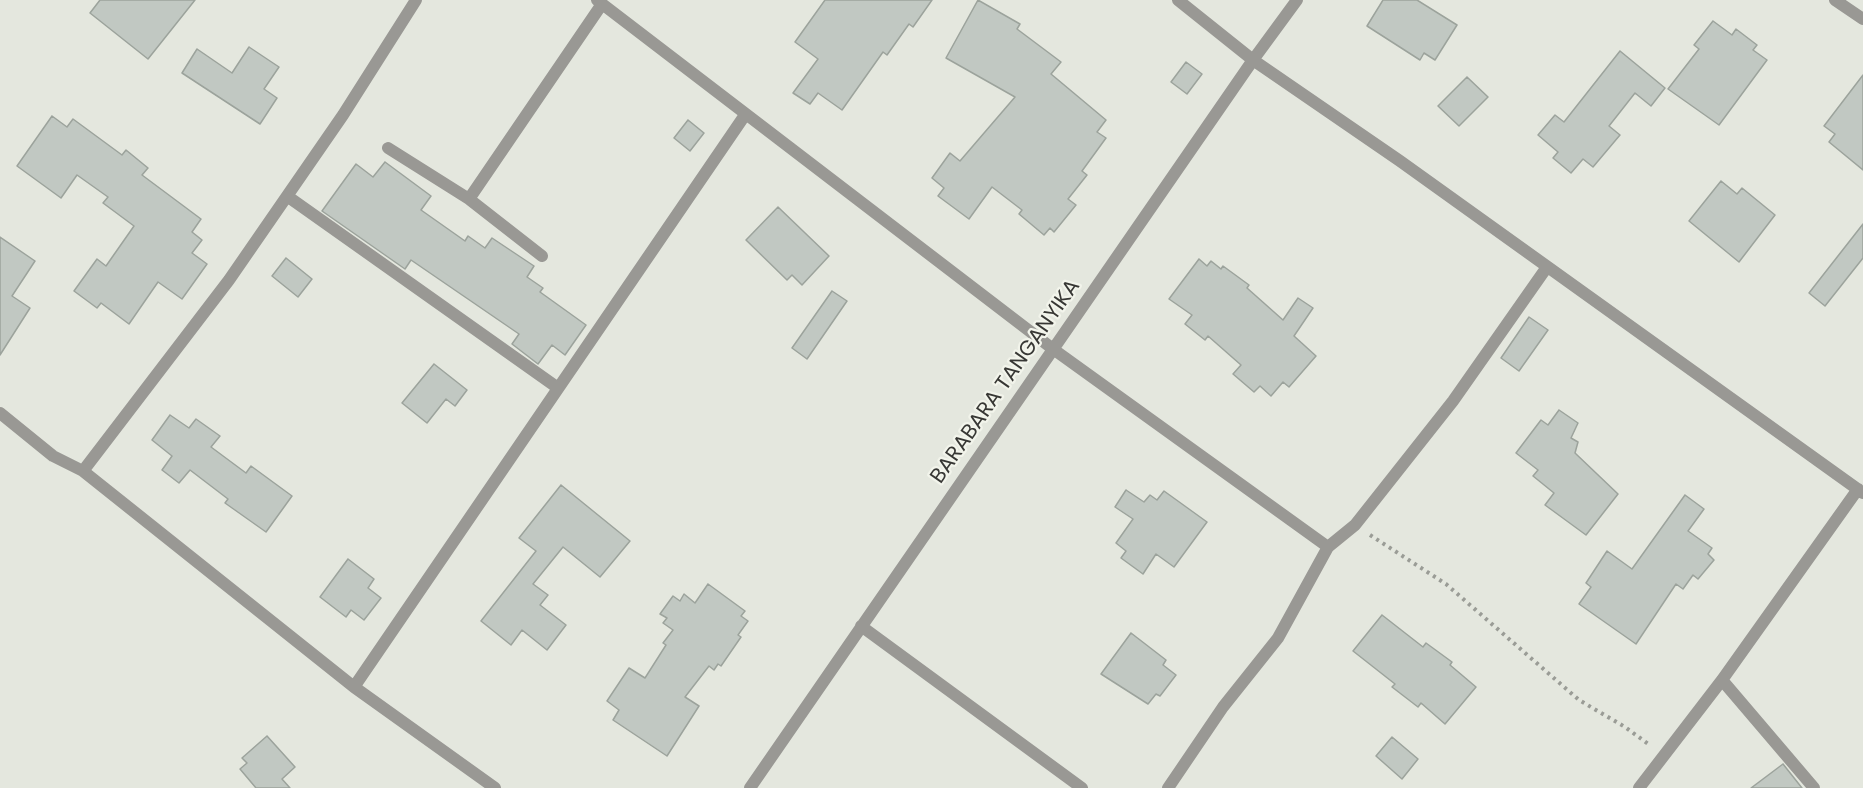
<!DOCTYPE html>
<html>
<head>
<meta charset="utf-8">
<style>
  body { margin:0 }
  canvas { display:block; background:#e4e7de }
</style>
</head>
<body>
<canvas width="1863" height="788"></canvas>
<script>
const ctx = document.querySelector('canvas').getContext('2d');
ctx.lineJoin = 'round';
function paint(path, color) {
  ctx.fillStyle = color;
  ctx.fill(path, 'evenodd');
}
function poly(rows) {
  const path = new Path2D();
  for (const r of rows) {
    path.moveTo(r[0], r[1]);
    for (let i = 2; i < r.length; i += 2) path.lineTo(r[i], r[i + 1]);
  }
  return path;
}
function trace(path, color, width, dash) {
  ctx.strokeStyle = color;
  ctx.lineWidth = width;
  ctx.lineCap = dash ? 'butt' : 'round';
  ctx.setLineDash(dash || []);
  ctx.stroke(path);
}
function label(font, color, halo, rows, align = 'center') {
  ctx.font = font + ' Poppins,sans-serif';
  ctx.lineWidth = 4.5;
  ctx.setLineDash([]);
  ctx.textBaseline = 'middle';
  ctx.strokeStyle = halo;
  ctx.fillStyle = color;
  for (const [text, x, y, turn = 0] of rows) {
    ctx.save();
    ctx.translate(x, y);
    ctx.rotate((+turn || 0) * Math.PI / 180);
    ctx.textAlign = isNaN(turn) ? turn : align;
    if (halo) ctx.strokeText(text, 0, 0);
    ctx.fillText(text, 0, 0);
    ctx.restore();
  }
}
const building = poly([
  [100,0,195,0,148,59,90,13,100,0],
  [825,0,932,0,913,27,909,24,887,55,883,52,842,110,818,93,810,104,793,93,818,59,795,42,825,0],
  [978,0,1020,24,1017,29,1061,62,1051,74,1106,120,1097,132,1106,138,1082,171,1087,175,1068,199,1076,205,1054,232,1050,228,1044,235,1019,214,1022,210,992,187,969,219,938,196,944,188,932,178,950,153,960,161,1015,97,946,58,978,0],
  [1383,0,1417,0,1457,25,1435,60,1424,53,1420,60,1367,26,1383,0],
  [1713,21,1732,35,1736,29,1757,45,1753,50,1767,60,1719,125,1668,89,1699,49,1694,45,1713,21],
  [249,47,279,67,264,89,277,98,260,124,182,73,197,49,232,73,249,47],
  [1620,51,1665,88,1651,106,1635,93,1609,126,1620,135,1593,167,1583,159,1571,173,1553,158,1558,152,1538,135,1555,115,1564,122,1620,51],
  [1186,62,1202,74,1187,94,1171,82,1186,62],
  [1863,75,1863,170,1829,142,1835,134,1824,126,1863,75],
  [1467,77,1488,97,1459,126,1438,106,1467,77],
  [52,116,67,127,73,119,122,155,126,150,148,168,142,175,201,219,192,232,202,240,192,253,207,264,182,299,158,282,129,324,101,303,97,308,74,291,97,259,106,266,134,226,103,203,108,197,77,175,61,198,17,166,52,116],
  [688,120,704,133,690,151,674,138,688,120],
  [385,162,431,196,421,210,465,241,468,236,485,248,492,238,534,266,527,277,543,288,540,292,586,325,565,355,552,345,538,364,512,344,519,334,411,260,405,269,322,211,356,164,373,177,385,162],
  [1721,181,1737,194,1742,188,1775,215,1739,262,1689,221,1721,181],
  [778,207,829,256,802,285,792,275,787,280,746,240,778,207],
  [1863,224,1863,258,1825,306,1809,293,1863,224],
  [0,237,35,261,12,296,30,308,0,355,0,237],
  [286,258,312,279,298,297,272,276,286,258],
  [1199,259,1207,266,1211,261,1221,269,1223,266,1249,285,1247,288,1283,320,1298,298,1313,308,1294,336,1316,356,1289,387,1283,382,1271,396,1260,386,1254,392,1233,374,1241,365,1208,336,1205,340,1185,324,1192,315,1169,299,1199,259],
  [832,291,847,301,807,359,792,348,832,291],
  [1529,317,1548,330,1519,371,1501,358,1529,317],
  [434,364,467,390,455,406,446,399,427,423,402,403,434,364],
  [1559,410,1578,423,1571,438,1578,442,1575,453,1618,494,1586,535,1545,505,1554,493,1533,476,1538,470,1516,453,1541,420,1548,425,1559,410],
  [170,415,189,428,196,419,220,436,211,447,246,473,251,466,292,496,266,532,225,503,228,499,190,470,179,483,162,470,172,456,152,440,170,415],
  [561,485,630,541,600,577,563,547,533,584,548,595,540,605,566,625,547,650,522,630,511,645,481,621,536,551,519,538,561,485],
  [1126,490,1144,502,1150,495,1157,500,1164,491,1207,522,1174,567,1156,554,1143,574,1121,558,1126,551,1116,543,1133,519,1115,507,1126,490],
  [1685,495,1704,509,1688,531,1712,548,1708,554,1714,560,1698,579,1693,575,1683,589,1676,584,1636,644,1579,604,1591,587,1586,583,1607,551,1632,569,1685,495],
  [348,559,374,579,368,588,381,598,364,620,351,610,346,617,320,597,348,559],
  [708,584,745,611,741,616,748,621,738,635,741,637,721,666,718,664,714,670,709,666,685,697,699,706,667,756,613,720,619,710,607,701,629,668,645,678,666,645,663,643,673,630,663,623,667,618,660,614,673,596,680,601,684,594,695,603,708,584],
  [1382,615,1423,647,1426,643,1452,662,1450,665,1476,687,1445,724,1421,703,1418,707,1392,687,1395,684,1353,651,1382,615],
  [1131,633,1166,660,1163,665,1176,675,1160,696,1156,694,1148,704,1101,674,1131,633],
  [267,736,295,767,282,779,290,788,256,788,240,769,247,763,242,758,267,736],
  [1392,737,1418,759,1402,779,1376,756,1392,737],
  [1783,764,1802,788,1751,788,1783,764]
]);
paint(building, '#c1c8c2');
trace(building, '#9ca39c', 1.5);
trace(poly([
  [1370,535,1446,584,1579,700,1625,727,1651,746]
]), '#9a9c96', 4, [3, 4.5]);
trace(poly([
  [597,0,1053,349,1328,547],
  [1178,0,1253,60,1400,161,1863,493],
  [1835,0,1863,19],
  [388,148,469,199,542,256],
  [287,196,558,388],
  [469,199,602,4],
  [0,413,53,456,83,471,354,687,495,788],
  [83,471,229,280,343,115,416,0],
  [861,626,1082,788],
  [1722,680,1814,788],
  [354,687,745,115],
  [750,788,1253,60,1297,0],
  [1168,788,1223,707,1278,638,1328,547,1355,525,1453,401,1547,267],
  [1639,788,1722,680,1858,489]
]), '#999894', 12);
label('21px', '#373734', '#f2f4eb', [
  ["BARABARA TANGANYIKA",1006,382,-55]
]);
</script>
</body>
</html>
